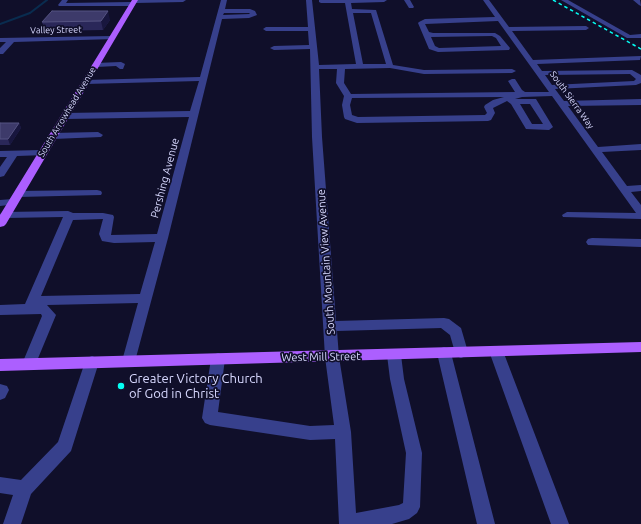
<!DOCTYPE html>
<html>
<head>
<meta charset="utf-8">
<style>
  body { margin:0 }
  canvas { display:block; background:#100f2a }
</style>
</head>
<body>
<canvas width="641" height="524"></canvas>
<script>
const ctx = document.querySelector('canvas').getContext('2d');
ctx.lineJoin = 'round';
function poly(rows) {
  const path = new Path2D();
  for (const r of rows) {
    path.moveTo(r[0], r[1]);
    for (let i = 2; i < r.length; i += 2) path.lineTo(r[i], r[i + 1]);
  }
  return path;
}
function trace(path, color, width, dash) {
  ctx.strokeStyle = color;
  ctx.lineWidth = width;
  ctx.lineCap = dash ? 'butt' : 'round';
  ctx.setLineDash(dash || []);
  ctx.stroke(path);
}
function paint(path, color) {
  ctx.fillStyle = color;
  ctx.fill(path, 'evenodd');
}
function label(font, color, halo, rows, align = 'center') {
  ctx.font = font + ' Ubuntu,sans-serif';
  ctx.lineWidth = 3.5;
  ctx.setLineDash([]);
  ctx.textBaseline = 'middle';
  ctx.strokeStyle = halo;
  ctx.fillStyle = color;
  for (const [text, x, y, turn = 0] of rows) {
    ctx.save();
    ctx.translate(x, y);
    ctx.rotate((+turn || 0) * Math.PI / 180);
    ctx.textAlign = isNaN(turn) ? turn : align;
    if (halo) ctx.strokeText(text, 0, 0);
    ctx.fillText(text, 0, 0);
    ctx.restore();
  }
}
trace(poly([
  [0,24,30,13,47,0]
]), '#092c4f', 2);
paint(poly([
  [62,0,68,0,66,3,132,2,132,0,186,0,183,2,135,3,135,5,133,6,59,6,58,5,62,0],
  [221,0,227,0,225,9,250,9,255,11,257,15,249,18,222,19,168,238,134,365,129,367,124,365,122,361,138,303,47,305,56,315,34,368,29,370,24,368,22,364,42,316,41,314,0,315,0,305,25,304,63,217,5,218,1,217,0,214,5,212,68,211,73,213,103,213,113,215,114,217,111,235,157,234,189,117,65,119,61,116,65,113,190,111,199,81,85,84,81,82,85,80,200,77,221,0],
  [224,13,249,13,250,14,223,15,224,13],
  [103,219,99,234,102,241,114,243,155,242,140,294,41,296,73,220,103,219],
  [306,0,312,0,319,65,356,64,345,3,321,3,319,2,319,0,387,0,384,2,351,3,352,9,376,10,393,65,424,70,512,69,516,71,512,73,424,74,390,68,345,69,344,83,351,94,515,92,508,81,512,79,515,79,522,90,525,92,549,92,498,21,425,24,429,32,433,33,495,33,500,36,510,48,509,50,438,52,429,49,418,23,419,22,425,19,495,17,483,0,489,0,509,27,586,26,589,28,586,30,512,31,533,60,641,56,640,60,537,64,542,71,632,70,641,75,641,83,636,85,555,89,564,101,641,99,641,105,568,106,598,147,641,144,641,150,602,152,627,186,641,185,641,191,631,192,641,205,641,219,563,217,562,215,567,212,636,213,552,96,522,97,515,99,536,99,553,127,549,130,526,129,511,104,507,101,493,108,495,113,491,120,488,121,357,123,345,119,344,117,342,105,344,96,336,83,337,69,319,69,322,137,336,321,444,318,449,319,461,328,468,352,466,356,461,358,456,356,450,335,441,328,337,331,339,357,351,432,356,513,399,505,403,503,406,453,390,379,387,355,389,351,394,349,399,351,401,355,404,379,422,453,420,507,417,513,409,519,392,524,339,524,335,439,310,440,210,425,205,423,202,418,211,359,213,355,218,353,223,355,225,359,218,412,310,426,334,425,325,357,312,137,310,49,274,50,270,48,274,46,309,45,308,31,266,31,263,29,266,27,308,27,306,0],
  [353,13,371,13,386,64,363,64,353,13],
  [492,36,496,38,501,46,439,48,435,46,431,37,492,36],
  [630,74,636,79,634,81,552,85,545,75,630,74],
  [504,97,493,100,485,105,484,107,487,113,485,115,358,117,352,115,350,105,352,98,504,97],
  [520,104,530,104,543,124,532,124,520,104],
  [404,0,410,0,414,7,413,8,409,8,404,0],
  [561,0,568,0,630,35,641,34,641,38,627,38,561,0],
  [633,0,640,0,641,6,639,5,633,0],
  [112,36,114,37,114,39,14,42,3,54,0,54,0,48,6,42,0,42,0,38,112,36],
  [121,62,125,64,123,69,120,69,116,66,96,67,92,65,96,63,121,62],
  [98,132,103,135,101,137,53,139,48,136,53,133,98,132],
  [42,150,45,151,47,153,45,155,17,156,4,176,0,177,0,167,7,157,0,157,0,151,42,150],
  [97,190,101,191,102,193,101,195,18,197,13,194,18,191,97,190],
  [13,199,17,200,18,202,17,204,0,206,0,200,13,199],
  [592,238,641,239,641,247,588,245,586,242,588,239,592,238],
  [496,346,501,347,503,351,569,524,551,524,489,351,491,347,496,346],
  [444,347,449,349,451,353,495,524,477,524,437,353,439,349,444,347],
  [92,356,97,358,99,362,71,451,31,494,21,524,3,524,13,495,0,493,0,477,21,480,58,442,85,362,87,358,92,356],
  [0,384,7,386,9,390,5,398,0,400,0,384]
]), '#37408c');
paint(poly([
  [132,0,138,0,6,224,4,226,0,227,0,215,132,0],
  [641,342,641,352,0,371,0,359,641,342]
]), '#ac5fff');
trace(poly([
  [553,0,641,49]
]), '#04fff4', 1.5, [3.5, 3]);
paint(poly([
  [110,20,103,30,45,31,42,22],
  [0,123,19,123,21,128,10,145,0,145]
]), '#2a2759');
paint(poly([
  [108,11,110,20,103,30,101,21],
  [19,123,21,128,10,145,8,139]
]), '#18163e');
const building = poly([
  [52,11,108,11,101,21,42,22,52,11],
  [0,123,19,123,8,139,0,139,0,123]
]);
paint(building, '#3d3a6a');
trace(building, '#555382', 1);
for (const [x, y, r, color] of [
  [121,386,4,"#04fff4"]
]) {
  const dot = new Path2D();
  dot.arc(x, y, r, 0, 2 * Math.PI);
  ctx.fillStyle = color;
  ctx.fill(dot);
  trace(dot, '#100f2a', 1.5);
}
label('9px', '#d8d9ff', '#100f2a', [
  ["Valley Street",56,30,-1],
  ["South Sierra Way",572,100,54],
  ["South Arrowhead Avenue",67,112,-59]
]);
label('11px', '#d8d9ff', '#100f2a', [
  ["Pershing Avenue",165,178,-75],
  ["South Mountain View Avenue",326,262,-94],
  ["West Mill Street",321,357,-1]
]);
label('13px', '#d8d9ff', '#100f2a', [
  ["Greater Victory Church",129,379],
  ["of God in Christ",129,394]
], 'left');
</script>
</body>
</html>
